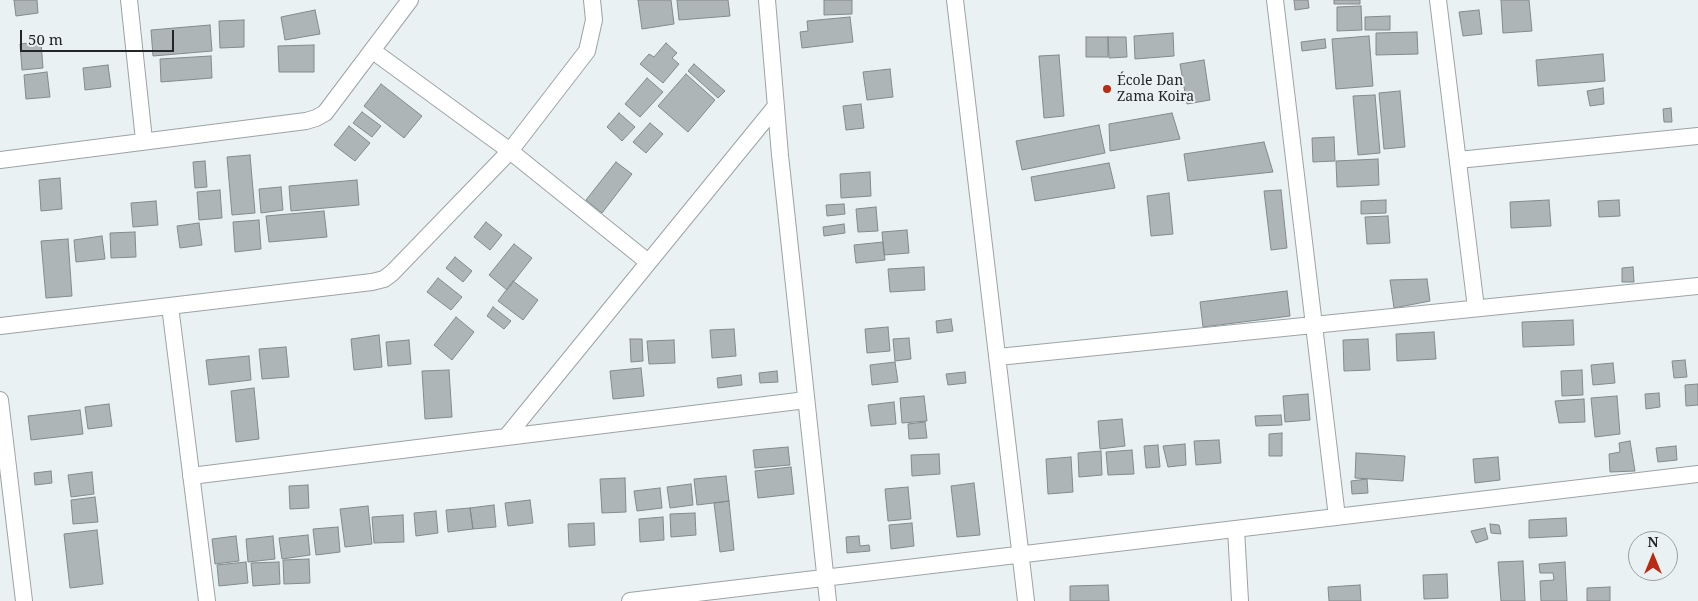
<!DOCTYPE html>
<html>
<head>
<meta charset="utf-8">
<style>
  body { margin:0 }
  #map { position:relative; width:1698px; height:601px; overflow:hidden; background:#e9f1f3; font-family:"Noto Serif",serif }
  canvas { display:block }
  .north { position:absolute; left:1628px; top:531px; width:50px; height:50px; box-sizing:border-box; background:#e9f1f3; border:1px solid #9aa0a1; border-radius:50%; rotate:0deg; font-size:14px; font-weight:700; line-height:20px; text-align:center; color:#232627 }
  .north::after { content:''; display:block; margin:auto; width:18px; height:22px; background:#b82c13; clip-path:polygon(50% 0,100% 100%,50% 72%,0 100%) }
  .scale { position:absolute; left:20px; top:30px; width:154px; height:22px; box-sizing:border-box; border:2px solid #232627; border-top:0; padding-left:6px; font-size:15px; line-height:18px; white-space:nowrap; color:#232627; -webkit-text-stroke:4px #e9f1f3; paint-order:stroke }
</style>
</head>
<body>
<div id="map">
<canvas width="1698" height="601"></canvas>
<div class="north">N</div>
<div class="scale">50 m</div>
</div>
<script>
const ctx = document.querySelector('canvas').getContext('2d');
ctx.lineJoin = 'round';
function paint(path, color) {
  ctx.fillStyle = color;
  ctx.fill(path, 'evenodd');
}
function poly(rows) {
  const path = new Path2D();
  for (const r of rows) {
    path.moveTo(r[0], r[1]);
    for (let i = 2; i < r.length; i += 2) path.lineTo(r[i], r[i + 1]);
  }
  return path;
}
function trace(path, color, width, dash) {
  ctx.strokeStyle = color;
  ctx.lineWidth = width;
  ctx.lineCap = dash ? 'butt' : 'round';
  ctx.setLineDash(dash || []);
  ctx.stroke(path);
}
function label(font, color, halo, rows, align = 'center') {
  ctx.font = font + ' "Noto Serif",serif';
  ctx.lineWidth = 4;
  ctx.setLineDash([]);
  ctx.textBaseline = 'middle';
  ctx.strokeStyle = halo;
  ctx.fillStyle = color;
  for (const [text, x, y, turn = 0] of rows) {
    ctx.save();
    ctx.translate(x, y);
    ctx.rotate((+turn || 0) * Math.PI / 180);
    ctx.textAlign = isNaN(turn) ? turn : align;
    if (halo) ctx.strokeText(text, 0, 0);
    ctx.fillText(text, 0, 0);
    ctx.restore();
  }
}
const building = poly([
  [14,0,37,0,38,13,16,16,14,0],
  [638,0,671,0,674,24,642,29,638,0],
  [677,0,728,0,730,16,679,20,677,0],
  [824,0,852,0,852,14,824,15,824,0],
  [1294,0,1308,0,1309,8,1295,10,1294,0],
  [1334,0,1360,0,1360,4,1334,4,1334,0],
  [1501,0,1529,0,1532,31,1503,33,1501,0],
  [1361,6,1362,30,1337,31,1337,7,1361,6],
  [315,10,320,34,285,40,281,17,315,10],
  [1479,10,1482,34,1463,36,1459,12,1479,10],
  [1390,16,1390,30,1365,30,1365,17,1390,16],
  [850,17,853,42,802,48,800,32,808,31,807,21,850,17],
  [244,20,244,47,220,48,219,21,244,20],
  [210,25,212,51,153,56,151,30,210,25],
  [1417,32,1418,54,1376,55,1376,33,1417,32],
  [1173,33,1174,56,1135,59,1134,36,1173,33],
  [1369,36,1373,86,1336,89,1332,39,1369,36],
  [1086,37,1108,37,1108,57,1086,57,1086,37],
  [1108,37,1126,37,1127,57,1109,58,1108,37],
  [1325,39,1326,48,1302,51,1301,42,1325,39],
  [41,42,43,68,22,70,20,44,41,42],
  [666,43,677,53,672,58,679,64,663,83,640,64,649,54,654,57,666,43],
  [314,45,314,72,279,72,278,46,314,45],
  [1603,54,1605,81,1538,86,1536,60,1603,54],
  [1059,55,1064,116,1044,118,1039,56,1059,55],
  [211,56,212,78,161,82,160,59,211,56],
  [1204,60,1210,100,1187,104,1180,64,1204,60],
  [694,64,725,91,718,98,688,71,694,64],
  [108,65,111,87,85,90,83,68,108,65],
  [890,69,893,97,867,100,863,72,890,69],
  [47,72,50,97,26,99,24,75,47,72],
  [686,74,715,100,688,132,658,106,686,74],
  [647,78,663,92,640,117,625,104,647,78],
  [381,84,422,116,404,138,364,106,381,84],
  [1603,88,1604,104,1590,106,1587,91,1603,88],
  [1400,91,1405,147,1384,149,1379,93,1400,91],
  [1375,95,1380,153,1358,155,1353,96,1375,95],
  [861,104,864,128,846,130,843,106,861,104],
  [1671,108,1672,122,1664,122,1663,109,1671,108],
  [362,112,381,126,372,137,353,123,362,112],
  [619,113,635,127,622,141,607,127,619,113],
  [1172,113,1180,139,1110,151,1109,124,1172,113],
  [650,123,663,134,646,153,633,142,650,123],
  [1099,125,1105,153,1022,170,1016,141,1099,125],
  [349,126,370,143,355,161,334,145,349,126],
  [1334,137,1335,161,1313,162,1312,138,1334,137],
  [1264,142,1273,172,1188,181,1184,154,1264,142],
  [250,155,255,213,232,215,227,157,250,155],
  [1378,159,1379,185,1337,187,1336,161,1378,159],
  [205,161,207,187,195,188,193,162,205,161],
  [616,162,632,174,602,213,586,200,616,162],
  [1109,163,1115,188,1035,201,1031,177,1109,163],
  [870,172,871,196,841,198,840,174,870,172],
  [60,178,62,209,41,211,39,180,60,178],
  [357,180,359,205,291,211,289,186,357,180],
  [281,187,283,210,261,213,259,189,281,187],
  [220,190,222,218,199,220,197,192,220,190],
  [1281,190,1287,248,1271,250,1264,191,1281,190],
  [1169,193,1173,234,1151,236,1147,196,1169,193],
  [1386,200,1386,213,1361,214,1361,201,1386,200],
  [1549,200,1551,226,1511,228,1510,202,1549,200],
  [1619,200,1620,216,1599,217,1598,201,1619,200],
  [156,201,158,225,133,227,131,203,156,201],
  [844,204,845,214,827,216,826,205,844,204],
  [876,207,878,231,858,232,856,209,876,207],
  [324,211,327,237,269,242,266,216,324,211],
  [1388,216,1390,243,1367,244,1365,217,1388,216],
  [259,220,261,249,235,252,233,222,259,220],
  [486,222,502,235,490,250,474,237,486,222],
  [199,223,202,245,180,248,177,226,199,223],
  [844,224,845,233,824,236,823,227,844,224],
  [907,230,909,253,884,255,882,232,907,230],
  [135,232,136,257,111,258,110,233,135,232],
  [102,236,105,259,76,262,74,240,102,236],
  [68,239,72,296,46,298,41,241,68,239],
  [883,242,885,260,856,263,854,245,883,242],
  [514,244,532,258,507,290,489,275,514,244],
  [455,257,472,271,463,282,446,268,455,257],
  [924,267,925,290,890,292,888,269,924,267],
  [1633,267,1634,282,1622,282,1622,268,1633,267],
  [438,278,462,297,451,310,427,292,438,278],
  [1427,279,1430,301,1394,308,1390,280,1427,279],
  [513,281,538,300,523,320,498,301,513,281],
  [1287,291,1290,316,1203,327,1200,302,1287,291],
  [493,307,511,321,504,329,487,316,493,307],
  [456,317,474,332,452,360,434,345,456,317],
  [951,319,953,331,937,333,936,321,951,319],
  [1573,320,1574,345,1523,347,1522,322,1573,320],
  [888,327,890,351,867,353,865,329,888,327],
  [734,329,736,356,712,358,710,330,734,329],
  [1434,332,1436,359,1397,361,1396,334,1434,332],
  [379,335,382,367,354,370,351,339,379,335],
  [909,338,911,359,895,361,893,339,909,338],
  [630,339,642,339,643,361,631,362,630,339],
  [1368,339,1370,370,1344,371,1343,340,1368,339],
  [409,340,411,364,388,366,386,342,409,340],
  [674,340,675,363,649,364,647,341,674,340],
  [286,347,289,377,262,379,259,349,286,347],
  [249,356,251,380,209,385,206,360,249,356],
  [1685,360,1687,377,1674,378,1672,361,1685,360],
  [895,362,898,382,872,385,870,365,895,362],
  [1613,363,1615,383,1593,385,1591,365,1613,363],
  [641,368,644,396,613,399,610,371,641,368],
  [449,370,452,417,425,419,422,371,449,370],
  [1582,370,1583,395,1562,396,1561,371,1582,370],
  [777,371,778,382,760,383,759,373,777,371],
  [965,372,966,383,948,385,946,374,965,372],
  [741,375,742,385,718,388,717,378,741,375],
  [1698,384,1698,405,1686,406,1685,385,1698,384],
  [254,388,259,439,236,442,231,391,254,388],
  [1659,393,1660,407,1646,409,1645,394,1659,393],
  [1308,394,1310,420,1285,422,1283,396,1308,394],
  [924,396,927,421,902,423,900,398,924,396],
  [1617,396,1620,434,1595,437,1591,398,1617,396],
  [1584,399,1585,422,1559,423,1555,401,1584,399],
  [894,402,896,424,871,426,868,405,894,402],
  [109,404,112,426,88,429,85,407,109,404],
  [80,410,83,434,31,440,28,416,80,410],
  [1281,415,1282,425,1256,426,1255,416,1281,415],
  [1122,419,1125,446,1100,449,1098,421,1122,419],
  [925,422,927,438,909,439,908,424,925,422],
  [1282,433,1282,456,1269,456,1269,434,1282,433],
  [1219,440,1221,463,1196,465,1194,441,1219,440],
  [1630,441,1635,471,1610,472,1609,454,1620,452,1619,443,1630,441],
  [1185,444,1186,465,1168,467,1163,446,1185,444],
  [1158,445,1160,467,1146,468,1144,446,1158,445],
  [1676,446,1677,460,1658,462,1656,448,1676,446],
  [788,447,790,465,755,468,753,450,788,447],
  [1132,450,1134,474,1108,475,1106,452,1132,450],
  [1101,451,1102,475,1079,477,1078,453,1101,451],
  [1356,453,1405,456,1403,481,1355,478,1356,453],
  [939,454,940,474,912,476,911,455,939,454],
  [1071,457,1073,492,1048,494,1046,459,1071,457],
  [1498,457,1500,480,1475,483,1473,459,1498,457],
  [791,467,794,494,758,498,755,471,791,467],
  [51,471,52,483,35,485,34,473,51,471],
  [92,472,94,494,71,497,68,475,92,472],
  [726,476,729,501,697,505,694,479,726,476],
  [625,478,626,512,602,513,600,479,625,478],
  [1367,479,1368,493,1352,494,1351,481,1367,479],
  [974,483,980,535,957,537,951,486,974,483],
  [691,484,693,505,670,508,667,487,691,484],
  [308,485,309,508,290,509,289,486,308,485],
  [908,487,911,519,888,521,885,489,908,487],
  [660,488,662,508,637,511,634,491,660,488],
  [95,497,98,522,73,524,71,500,95,497],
  [530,500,533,523,508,526,505,503,530,500],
  [729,501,734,550,720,552,714,503,729,501],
  [494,505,496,527,473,529,470,508,494,505],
  [368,506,372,544,345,547,340,509,368,506],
  [470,508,473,529,448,532,446,510,470,508],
  [436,511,438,533,416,536,414,513,436,511],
  [695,513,696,535,671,537,670,514,695,513],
  [403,515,404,542,374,543,372,517,403,515],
  [663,517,664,540,640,542,639,519,663,517],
  [1566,518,1567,536,1529,538,1529,520,1566,518],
  [594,523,595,545,569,547,568,524,594,523],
  [912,523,914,546,891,549,889,525,912,523],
  [1490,524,1499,525,1501,534,1491,533,1490,524],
  [338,527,340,552,316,555,313,529,338,527],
  [1485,528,1488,539,1476,543,1471,531,1485,528],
  [97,530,103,584,70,588,64,534,97,530],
  [308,535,310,555,282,559,279,538,308,535],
  [236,536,239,561,215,564,212,539,236,536],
  [273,536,275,559,248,562,246,539,273,536],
  [859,536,860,546,869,545,870,551,847,553,846,537,859,536],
  [309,559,310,583,284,584,283,560,309,559],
  [1523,561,1525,601,1501,601,1498,562,1523,561],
  [246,562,248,583,219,586,217,565,246,562],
  [279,562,280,584,253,586,251,563,279,562],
  [1565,562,1567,601,1541,601,1540,581,1554,580,1553,573,1540,573,1539,564,1565,562],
  [1447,574,1448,598,1424,599,1423,575,1447,574],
  [1108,585,1109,601,1070,601,1070,586,1108,585],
  [1360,585,1361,601,1329,601,1328,587,1360,585],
  [1610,587,1610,601,1587,601,1587,588,1610,587]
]);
paint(building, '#aeb5b7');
trace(building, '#838a8b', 1);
const street = poly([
  [129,0,144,140],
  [767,0,780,155,828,601],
  [955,0,1026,601],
  [1275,0,1337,517],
  [1438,0,1476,308],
  [373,51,510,151,648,262],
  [0,160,306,121,316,118,325,113,410,0],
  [1458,160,1698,136],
  [170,306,207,601],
  [0,326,372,282,384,279,392,273,510,151,587,51,594,20,592,0],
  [998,357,1698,286],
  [0,400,24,601],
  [507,436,776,106],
  [191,476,806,400],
  [1236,529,1240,601],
  [630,601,1698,474]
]);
trace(street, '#9da3a5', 18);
trace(street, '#fff', 16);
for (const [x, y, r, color] of [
  [1107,89,5,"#b82c13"]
]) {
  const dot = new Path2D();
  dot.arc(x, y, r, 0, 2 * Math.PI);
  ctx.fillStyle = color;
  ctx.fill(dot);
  trace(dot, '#e9f1f3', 2);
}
label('14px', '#232627', '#e9f1f3', [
  ["École Dan",1117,81],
  ["Zama Koira",1117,97]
], 'left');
</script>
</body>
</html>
